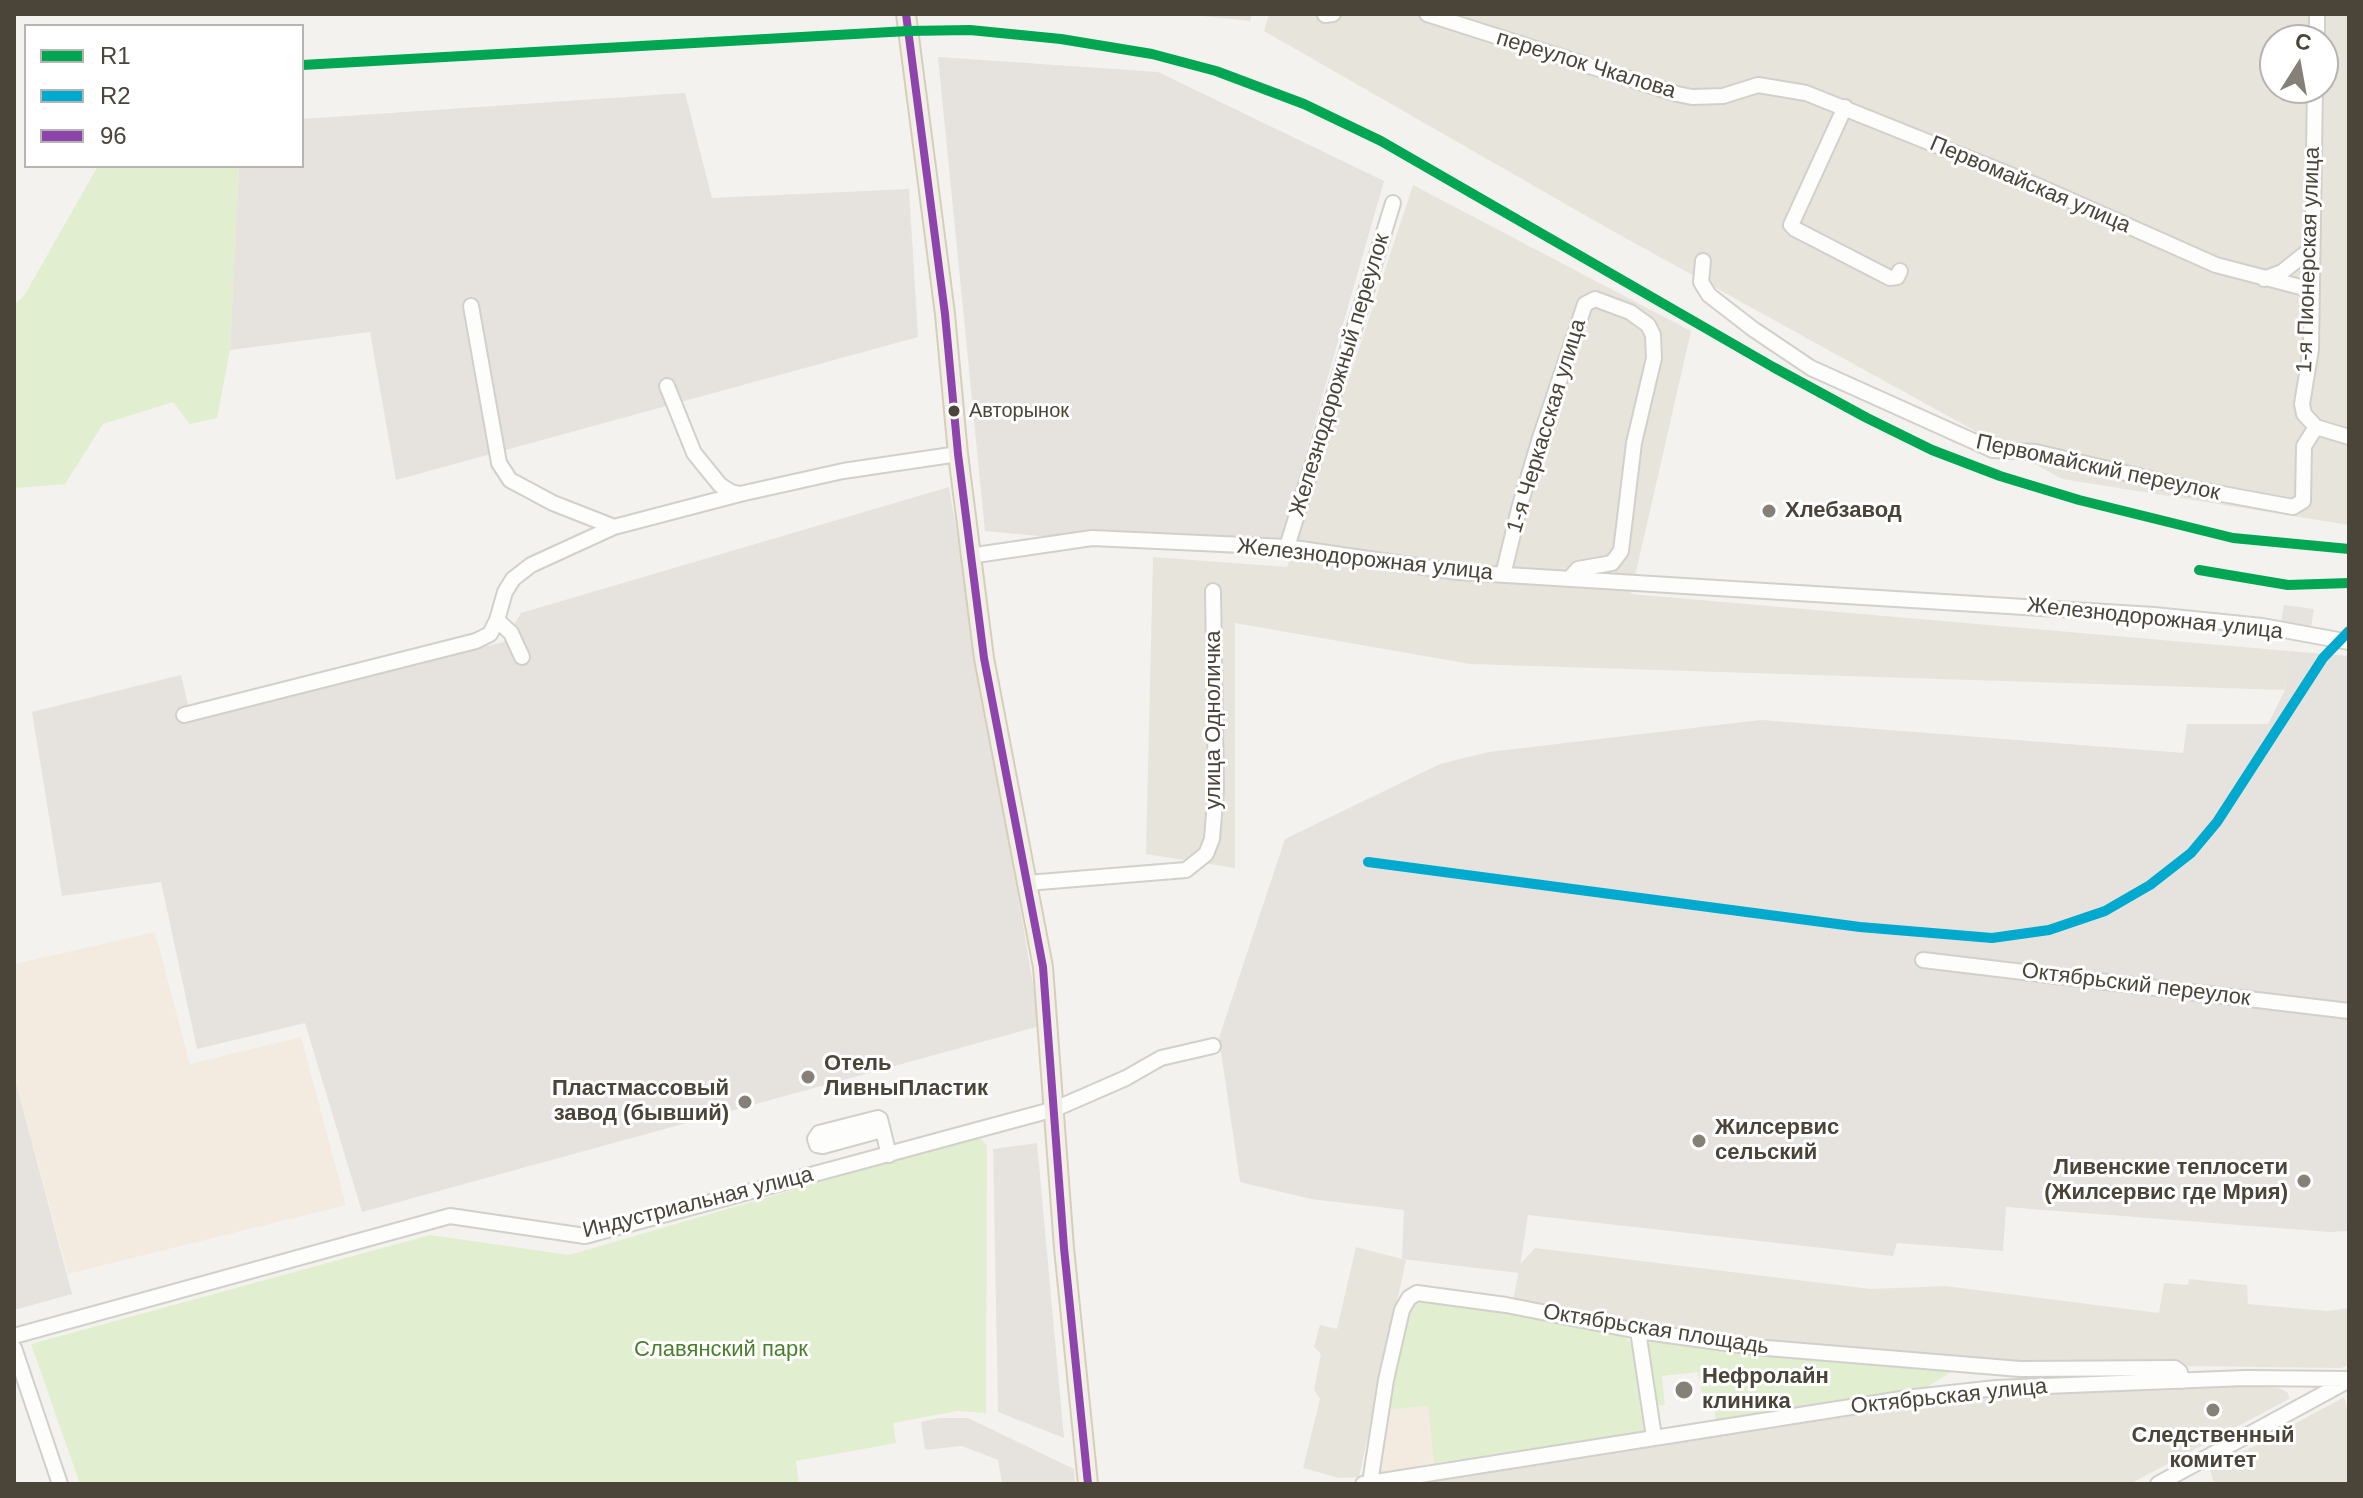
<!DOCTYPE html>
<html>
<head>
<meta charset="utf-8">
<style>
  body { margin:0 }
  #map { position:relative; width:2363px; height:1498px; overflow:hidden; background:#f4f2ee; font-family:Helvetica,sans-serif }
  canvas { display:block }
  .frame { position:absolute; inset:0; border:16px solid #4b4439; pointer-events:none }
  .legend { position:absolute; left:24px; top:24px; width:280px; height:144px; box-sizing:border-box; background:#fff; border:2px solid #b7b4b0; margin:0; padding:10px 14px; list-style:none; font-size:24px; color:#4b4439 }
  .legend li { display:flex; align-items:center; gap:16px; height:40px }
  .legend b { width:40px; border:2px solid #b7b4b0 }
  .north { position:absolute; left:2259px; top:24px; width:80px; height:80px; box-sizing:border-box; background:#fff; border:2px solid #b7b4b0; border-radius:50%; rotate:11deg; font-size:22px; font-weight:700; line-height:32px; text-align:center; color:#4b4439 }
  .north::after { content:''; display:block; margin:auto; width:28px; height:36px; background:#868178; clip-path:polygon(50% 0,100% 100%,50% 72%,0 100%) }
</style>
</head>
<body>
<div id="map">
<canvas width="2363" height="1498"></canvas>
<div class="frame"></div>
<ul class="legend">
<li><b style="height:10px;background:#00a651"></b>R1</li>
<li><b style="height:10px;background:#00a9ce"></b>R2</li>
<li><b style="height:10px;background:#8e44ad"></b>96</li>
</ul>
<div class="north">С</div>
</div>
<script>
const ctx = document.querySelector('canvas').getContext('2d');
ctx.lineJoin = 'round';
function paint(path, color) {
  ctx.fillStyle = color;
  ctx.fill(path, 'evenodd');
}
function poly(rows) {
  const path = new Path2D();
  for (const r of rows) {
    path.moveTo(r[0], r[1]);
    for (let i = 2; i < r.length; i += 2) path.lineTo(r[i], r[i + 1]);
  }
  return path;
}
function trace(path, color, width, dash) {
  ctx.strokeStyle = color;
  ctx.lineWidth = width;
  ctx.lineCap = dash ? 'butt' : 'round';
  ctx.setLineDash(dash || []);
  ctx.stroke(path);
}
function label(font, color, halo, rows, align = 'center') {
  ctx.font = font + ' Helvetica,sans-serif';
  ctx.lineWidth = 6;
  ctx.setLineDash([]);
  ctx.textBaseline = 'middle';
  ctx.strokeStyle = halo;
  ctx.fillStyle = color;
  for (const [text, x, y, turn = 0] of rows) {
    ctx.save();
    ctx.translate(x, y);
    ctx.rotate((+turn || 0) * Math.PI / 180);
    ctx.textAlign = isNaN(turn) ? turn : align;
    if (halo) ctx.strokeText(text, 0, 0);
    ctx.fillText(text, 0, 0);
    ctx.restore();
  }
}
paint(poly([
  [1269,14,2349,14,2349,525,2062,479,1609,229,1264,31],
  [2275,40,2323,40,2323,88,2275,88],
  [1413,185,1691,331,1631,594,2289,651,2285,690,1470,664,1235,623,1235,868,1146,854,1153,557,1287,567],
  [1356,1247,1406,1260,1359,1477,1339,1478,1303,1468,1320,1399,1314,1390,1321,1354,1314,1347,1320,1325,1337,1329],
  [1535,1248,1871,1289,1946,1286,2159,1313,2164,1283,2188,1285,2189,1279,2247,1285,2248,1304,2328,1311,2349,1308,2349,1364,2342,1368,2023,1364,1757,1341,1627,1323,1513,1301,1520,1264],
  [2141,1386,2256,1386,2279,1388,2288,1393,2289,1399,2130,1484,1390,1484,1654,1441,1997,1392],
  [2344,1397,2349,1416,2349,1484,2214,1484,2210,1470]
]), '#e7e4dc');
paint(poly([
  [155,932,190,1064,301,1037,346,1205,68,1274,14,1075,14,964],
  [1428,1406,1434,1463,1374,1475,1384,1410]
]), '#f3ebdf');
paint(poly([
  [1184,14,1252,14,1250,21],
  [938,57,1158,72,1384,181,1276,558,985,531],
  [685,93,712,198,909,189,918,337,396,480,370,332,230,350,239,166,302,166,302,119],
  [949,487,1040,1026,362,1212,305,1023,197,1049,161,882,62,896,32,712,181,675,192,721,504,642,521,613],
  [2284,605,2314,609,2311,627,2281,622],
  [2289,651,2349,656,2349,1231,2330,1232,2006,1207,2003,1251,1897,1243,1893,1256,1528,1215,1519,1273,1402,1259,1404,1210,1311,1199,1240,1182,1219,1038,1285,839,1440,764,1489,752,1761,720,2183,753,2187,724,2268,724,2285,690],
  [14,1075,72,1294,14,1310]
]), '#e6e2de');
paint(poly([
  [98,166,239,166,230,350,217,418,190,424,173,402,103,424,65,484,14,488,14,305,24,296],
  [979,1136,987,1146,986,1413,957,1411,893,1423,896,1443,796,1461,799,1484,80,1484,31,1344,430,1235,569,1255],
  [1421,1297,1614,1332,1624,1336,1633,1345,1646,1427,1643,1432,1434,1463,1428,1406,1384,1410,1405,1308],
  [1651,1342,1720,1348,1793,1359,1953,1366,1956,1369,1927,1387,1716,1420,1712,1398,1703,1399,1698,1372,1662,1376,1665,1405,1653,1406,1646,1349]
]), '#e1eecf');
paint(poly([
  [1037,1143,1064,1438,998,1412,993,1149],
  [939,1418,968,1418,1074,1469,1075,1484,1002,1484,998,1460,962,1446,925,1450,921,1422]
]), '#e6e3df');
const minor = poly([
  [1427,14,1677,94,1692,97,1723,96,1758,85,1806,93,2038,186,2216,265,2312,290],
  [1325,15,1333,14],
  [2317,40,2317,14],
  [2315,88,2311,349,2302,404,2304,414,2316,427,2349,437],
  [1845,107,1791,225,1795,229,1890,278,1897,277,1900,271],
  [1703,261,1701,282,1709,295,1753,329,1811,368,1993,450,2036,452,2185,487,2293,507,2303,501,2304,446,2316,427],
  [2264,279,2282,272,2311,249],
  [471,306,499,463,510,480,553,503,614,527,740,494],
  [667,386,694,453,720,485,731,492,740,494,843,471,958,454],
  [1287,547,1393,203],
  [969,556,1092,538,1287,547,1458,572,2154,615,2262,626,2349,642],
  [1503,575,1520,505,1540,438,1585,304,1595,299,1630,312,1648,325,1653,335,1654,358,1634,443,1621,551,1612,563,1578,569,1570,578],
  [522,657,511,633,497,620,505,592,513,579,531,565,614,527],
  [184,715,476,641,490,634,497,620],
  [1027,883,1186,870,1206,854,1212,839,1216,789,1213,591],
  [1923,960,2349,1011],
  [882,1130,823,1146,817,1145,815,1139,819,1133,878,1118,880,1119,889,1155],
  [1638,1331,1654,1437],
  [14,1336,450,1216,585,1236,1055,1109,1126,1078,1161,1058,1213,1046],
  [14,1348,60,1484],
  [1370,1483,1386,1380,1402,1310,1409,1298,1417,1293,1506,1305,1638,1331,1755,1347,2020,1369,2175,1368,2180,1372,2182,1381],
  [1363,1484,1914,1397,1996,1388,2245,1378,2349,1379],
  [2158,1484,2349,1380]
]);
const major = poly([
  [906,14,945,314,958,454,984,658,1043,967,1064,1248,1088,1484]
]);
trace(minor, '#d2d0cb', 18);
trace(major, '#d6cebb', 22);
trace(minor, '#fdfdfc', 14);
trace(major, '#f2efe6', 18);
const rail = poly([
  [2199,570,2288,585,2349,583],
  [1368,862,1860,927,1992,938,2049,930,2105,911,2150,885,2191,853,2217,822,2323,658,2349,631]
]);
trace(rail, '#dbdbda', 6);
trace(rail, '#fff', 3, [9]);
trace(poly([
  [906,14,945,314,958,454,984,658,1043,967,1064,1248,1088,1484]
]), '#8e44ad', 8);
trace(poly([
  [302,65,908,31,970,30,1061,39,1152,54,1216,71,1304,104,1381,141,1773,367,1867,418,1932,450,2000,476,2079,500,2233,538,2349,549],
  [2199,570,2288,585,2349,583]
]), '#00a651', 10);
trace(poly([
  [1368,862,1860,927,1992,938,2049,930,2105,911,2150,885,2191,853,2217,822,2323,658,2349,631]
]), '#00a9ce', 10);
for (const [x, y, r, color] of [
  [954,411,7,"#4b4439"],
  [1769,511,8,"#868178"],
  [808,1077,8,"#868178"],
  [745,1102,8,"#868178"],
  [1699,1141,8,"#868178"],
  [2304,1181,8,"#868178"],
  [1684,1390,10,"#868178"],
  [2213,1410,8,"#868178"]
]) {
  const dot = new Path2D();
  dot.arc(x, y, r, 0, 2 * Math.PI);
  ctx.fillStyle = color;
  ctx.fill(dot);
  trace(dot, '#fff', 3);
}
label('20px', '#4b4439', '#fff', [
  ["Авторынок",969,411]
], 'left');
label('22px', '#4b4439', '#fff', [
  ["переулок Чкалова",1586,65,17],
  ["Первомайская улица",2030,185,23],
  ["1-я Пионерская улица",2309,260,-88],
  ["Железнодорожный переулок",1340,375,-73],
  ["1-я Черкасская улица",1547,426,-73],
  ["Первомайский переулок",2098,468,12],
  ["Железнодорожная улица",1365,560,6],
  ["Железнодорожная улица",2155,619,6],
  ["улица Одноличка",1214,720,-90],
  ["Октябрьский переулок",2136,985,7],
  ["Индустриальная улица",698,1203,-14],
  ["Октябрьская площадь",1656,1330,9],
  ["Октябрьская улица",1949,1397,-6]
]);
label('bold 22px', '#4b4439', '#fff', [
  ["Хлебзавод",1785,511],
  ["Отель",824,1064],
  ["ЛивныПластик",824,1089],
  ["Пластмассовый",729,1089,"right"],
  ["завод (бывший)",729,1114,"right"],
  ["Жилсервис",1715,1128],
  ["сельский",1715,1153],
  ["Ливенские теплосети",2288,1168,"right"],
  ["(Жилсервис где Мрия)",2288,1193,"right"],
  ["Нефролайн",1702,1377],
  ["клиника",1702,1402],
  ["Следственный",2213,1436,"center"],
  ["комитет",2213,1461,"center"]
], 'left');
label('22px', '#4a7f2a', '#fff', [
  ["Славянский парк",721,1350]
]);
</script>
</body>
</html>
